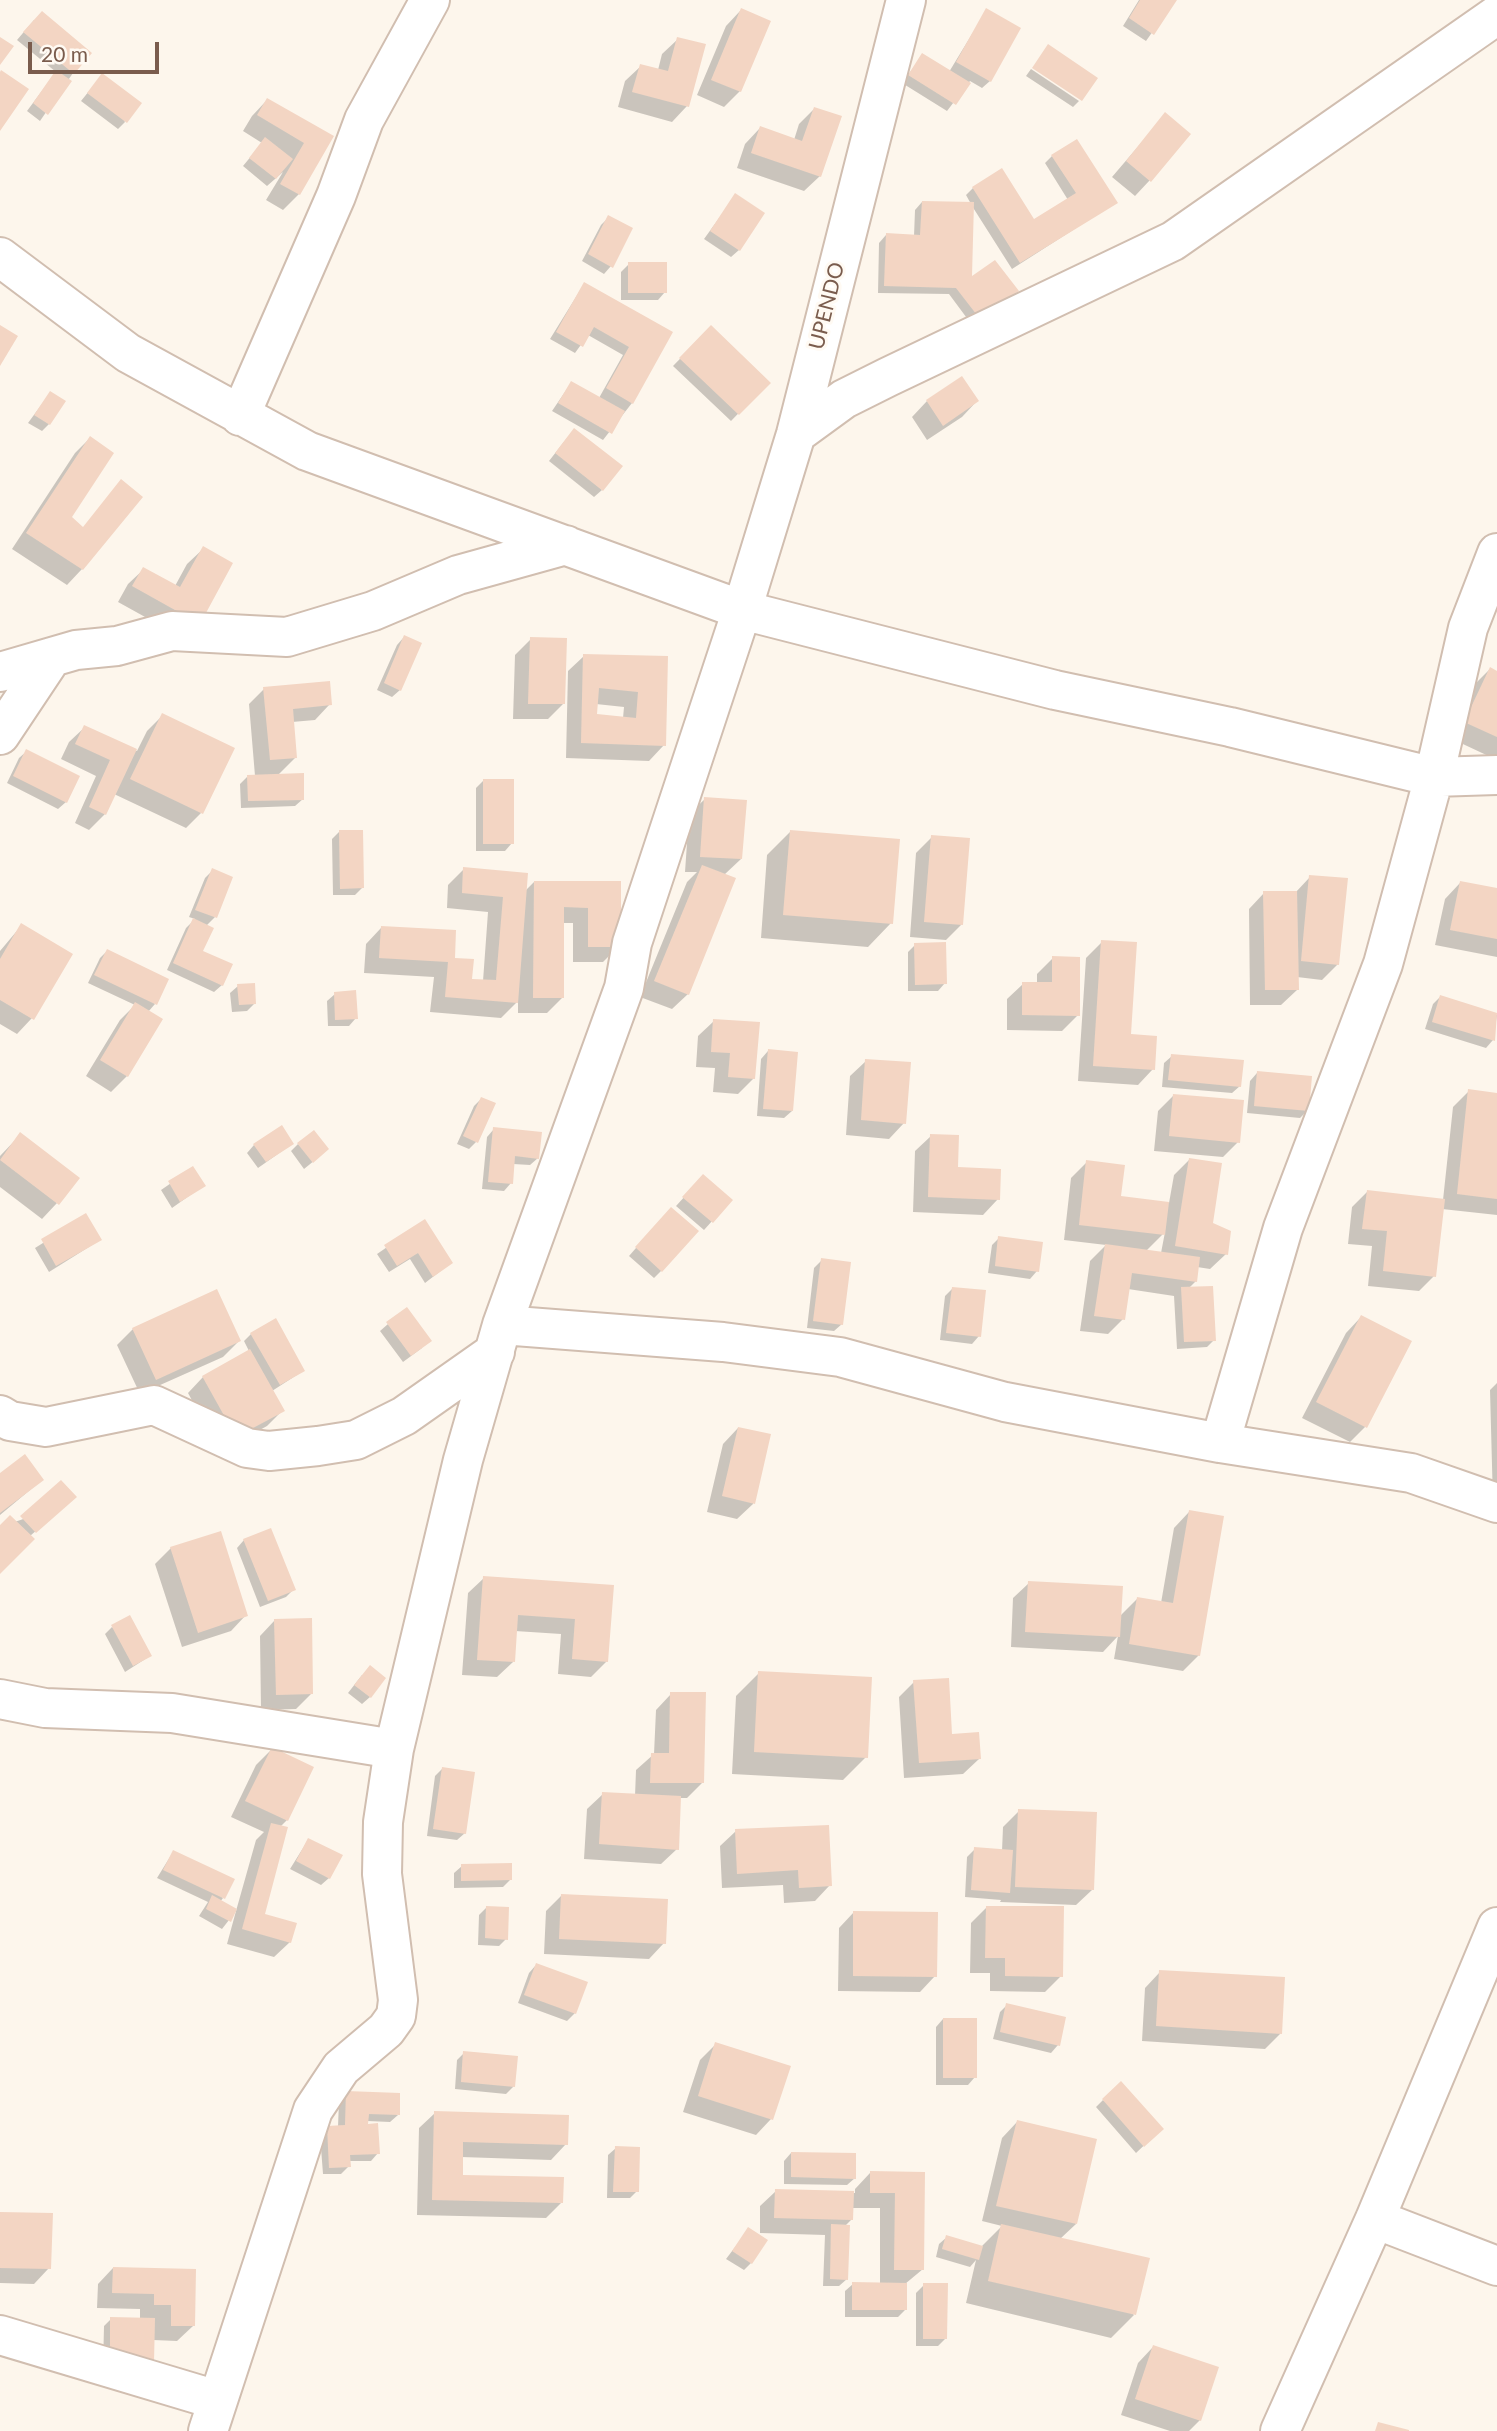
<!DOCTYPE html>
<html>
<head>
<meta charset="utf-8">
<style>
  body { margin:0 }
  #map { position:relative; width:1497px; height:2431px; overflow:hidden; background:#fdf6ec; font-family:Lato,sans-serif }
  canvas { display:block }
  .scale { position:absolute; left:28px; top:42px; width:131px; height:32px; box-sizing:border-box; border:4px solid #7a5c4d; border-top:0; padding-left:9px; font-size:21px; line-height:24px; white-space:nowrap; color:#7a5c4d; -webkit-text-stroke:5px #fffaf3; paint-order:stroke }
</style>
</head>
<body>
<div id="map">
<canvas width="1497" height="2431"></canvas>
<div class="scale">20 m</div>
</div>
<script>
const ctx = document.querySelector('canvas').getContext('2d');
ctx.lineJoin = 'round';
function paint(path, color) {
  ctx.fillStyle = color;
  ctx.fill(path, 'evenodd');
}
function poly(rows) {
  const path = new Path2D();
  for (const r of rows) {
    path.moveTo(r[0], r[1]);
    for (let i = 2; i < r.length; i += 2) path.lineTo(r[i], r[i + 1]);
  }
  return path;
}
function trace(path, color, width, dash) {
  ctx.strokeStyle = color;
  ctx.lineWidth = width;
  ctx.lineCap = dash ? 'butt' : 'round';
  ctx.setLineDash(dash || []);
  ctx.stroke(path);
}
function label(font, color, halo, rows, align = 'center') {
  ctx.font = font + ' Lato,sans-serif';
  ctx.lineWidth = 6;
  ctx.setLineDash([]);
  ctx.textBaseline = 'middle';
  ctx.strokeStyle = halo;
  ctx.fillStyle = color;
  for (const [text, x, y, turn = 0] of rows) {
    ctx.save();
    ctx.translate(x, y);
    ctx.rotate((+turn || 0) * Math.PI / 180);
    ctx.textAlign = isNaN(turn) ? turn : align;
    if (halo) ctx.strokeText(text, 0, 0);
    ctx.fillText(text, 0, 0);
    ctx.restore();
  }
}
paint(poly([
  [1139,0,1175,0,1146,41,1123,26],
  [741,10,740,91,724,107,697,95,726,26],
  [986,11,990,81,982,88,970,81,947,111,902,83,923,55,949,72],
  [34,20,73,73,40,121,27,111,56,72,17,40],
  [678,39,687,106,672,122,618,107,625,81,641,66,658,70,662,54],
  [1031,69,1079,101,1073,107,1026,76],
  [102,75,125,122,118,129,81,101],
  [267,100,332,136,299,194,283,210,266,200,283,172,267,186,243,166,262,143,243,131,252,116],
  [814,109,820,176,804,191,737,168,745,144,760,128,794,140,799,124],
  [1165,115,1150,180,1135,196,1112,177],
  [1052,156,1115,203,1012,269,972,206,970,280,995,262,972,325,949,294,878,293,879,243,886,235,914,236,915,210,922,202,971,204,966,195,973,188,1034,221,1068,200,1045,163],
  [735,196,739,250,731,257,704,239],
  [609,217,611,266,604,274,582,261,601,225],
  [629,264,665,292,658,300,621,300,621,272],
  [584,284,671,333,632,403,603,440,552,411,571,383,599,398,623,355,588,335,575,353,550,339],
  [711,327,768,383,731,421,673,366],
  [50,393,49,424,42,431,28,423],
  [927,401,977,401,962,417,927,440,912,417],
  [90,438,69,518,83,529,82,569,67,585,12,549,75,453],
  [567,438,602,490,594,497,549,461],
  [203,549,183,638,118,602,128,584,144,569,175,586,187,564],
  [404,637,400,690,392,697,377,690,397,645],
  [531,639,563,704,548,719,513,719,515,655],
  [584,656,666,658,664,745,649,761,566,758,568,671],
  [596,704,624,707,623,718,595,715],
  [1490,669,1497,673,1497,760,1450,738,1474,685],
  [264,689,330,704,315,720,292,722,295,758,277,776,303,799,295,806,241,808,240,784,247,777,255,776,249,704],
  [163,715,201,813,186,828,114,794,105,814,89,830,75,823,96,776,61,759,69,742,85,727,137,751,147,731],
  [27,751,66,802,58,809,7,783,19,758],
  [484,780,512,843,505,851,476,851,476,788],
  [705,799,741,859,724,875,688,994,672,1009,640,997,687,882,697,872,685,872,689,814],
  [340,831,363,887,355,895,333,895,332,839],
  [790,832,891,923,868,947,761,938,767,855],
  [932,837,962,924,946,940,910,937,916,853],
  [464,869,525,891,534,882,619,883,619,946,603,962,573,962,573,923,563,923,563,997,547,1013,518,1013,518,1001,501,1018,430,1012,434,977,364,973,366,944,381,928,453,960,470,980,483,981,488,912,447,908,448,885],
  [213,870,231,878,215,917,206,926,201,952,222,985,214,992,167,970,186,928,195,919,189,917,205,878],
  [1310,877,1338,964,1322,980,1297,977,1297,990,1281,1005,1250,1005,1249,909,1264,893,1295,893],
  [1460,883,1497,890,1497,957,1435,945,1445,899],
  [21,926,32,1018,17,1034,0,1024,0,951],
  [1102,942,1129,1036,1153,1069,1138,1085,1078,1081,1086,958],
  [915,945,945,983,938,991,908,991,908,952],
  [107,951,155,1004,148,1012,127,1076,111,1092,86,1076,120,1020,135,1005,88,983,100,958],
  [1053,958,1078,1015,1062,1031,1007,1030,1007,999,1023,984,1037,984,1037,974],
  [238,986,254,1004,247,1011,232,1012,230,993],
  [335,994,356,1018,349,1026,328,1026,327,1001],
  [1440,997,1497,1015,1493,1040,1486,1048,1425,1029,1433,1004],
  [714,1021,754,1078,738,1094,713,1092,715,1068,696,1067,698,1036],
  [768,1051,792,1111,784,1118,757,1116,761,1059],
  [1172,1056,1240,1086,1232,1093,1162,1087,1164,1063],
  [866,1061,904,1123,889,1139,846,1135,850,1076],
  [1257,1073,1307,1111,1300,1118,1247,1113,1250,1081],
  [1469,1091,1497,1095,1497,1215,1442,1209,1434,1276,1419,1291,1368,1286,1372,1246,1348,1244,1352,1207,1367,1192,1443,1200,1453,1107],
  [1173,1096,1238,1142,1223,1157,1154,1151,1158,1111],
  [481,1099,476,1142,469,1149,457,1144,474,1106],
  [494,1129,538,1158,530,1165,513,1164,511,1183,504,1191,482,1189,487,1137],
  [21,1134,57,1203,42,1219,0,1187,0,1156],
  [931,1136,956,1168,998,1199,983,1215,913,1212,915,1151],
  [292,1144,258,1168,247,1153,254,1145],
  [298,1144,320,1156,304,1169,291,1151],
  [1189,1160,1211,1224,1226,1254,1210,1269,1197,1267,1196,1281,1188,1289,1214,1340,1207,1347,1177,1349,1174,1296,1128,1289,1123,1319,1108,1334,1080,1331,1090,1261,1106,1245,1064,1240,1071,1178,1087,1162,1119,1197,1169,1203,1174,1175],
  [1165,1232,1161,1253,1146,1251],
  [193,1168,203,1186,172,1208,161,1190],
  [696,1184,731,1200,704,1230,676,1206],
  [86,1216,100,1240,49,1272,35,1248],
  [664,1216,661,1271,654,1278,629,1256],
  [425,1221,451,1263,425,1283,410,1259,389,1272,377,1254],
  [999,1238,1037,1271,1030,1279,988,1273,992,1245],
  [822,1260,842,1324,834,1331,807,1328,814,1268],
  [952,1289,979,1336,972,1344,940,1340,945,1296],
  [1361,1317,1365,1427,1350,1442,1302,1418,1346,1333],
  [388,1324,422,1348,403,1362,380,1331],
  [133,1329,239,1341,223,1357,140,1394,117,1345],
  [251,1334,303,1371,272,1391,283,1410,267,1426,220,1452,188,1393,203,1377,249,1351,244,1341],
  [1497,1383,1497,1503,1493,1503,1490,1390],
  [738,1428,769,1435,753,1504,737,1519,707,1512,723,1444],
  [0,1475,42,1480,0,1515],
  [67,1504,30,1536,0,1571,0,1527],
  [1189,1512,1199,1655,1183,1671,1114,1659,1118,1636,1103,1652,1011,1647,1013,1598,1029,1583,1119,1617,1137,1599,1161,1603,1174,1528],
  [244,1540,294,1589,286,1597,260,1607,237,1548],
  [171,1548,246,1615,231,1631,182,1647,155,1564],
  [484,1578,612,1587,607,1661,591,1677,558,1674,561,1634,515,1631,513,1662,497,1677,462,1675,468,1593],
  [275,1620,311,1694,296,1709,261,1710,260,1636],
  [112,1627,150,1656,125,1672,105,1634],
  [759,1673,866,1757,843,1780,732,1774,736,1696],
  [362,1675,370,1697,362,1704,348,1693],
  [914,1682,950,1736,979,1759,963,1774,904,1778,899,1697],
  [671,1694,702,1783,687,1798,680,1798,677,1849,661,1864,584,1859,587,1809,603,1794,635,1796,636,1770,654,1754,656,1710],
  [272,1749,287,1820,280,1827,263,1916,290,1942,274,1957,227,1944,236,1911,222,1929,199,1916,208,1902,157,1878,173,1852,223,1898,220,1902,236,1911,256,1840,264,1832,231,1817,256,1765],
  [443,1768,465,1833,457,1840,427,1836,435,1776],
  [1019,1811,1092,1890,1076,1905,1000,1902,1001,1900,965,1897,967,1857,975,1849,1002,1851,1003,1827],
  [736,1831,830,1885,815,1901,784,1903,783,1885,722,1888,720,1846],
  [308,1840,329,1878,321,1885,290,1869],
  [462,1866,511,1879,503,1887,454,1888,454,1873],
  [561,1896,664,1943,649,1959,544,1954,546,1911],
  [487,1907,506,1939,499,1946,478,1945,479,1915],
  [987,1907,1061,1976,1045,1992,990,1991,990,1973,970,1973,971,1923],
  [854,1912,935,1976,920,1992,838,1991,839,1928],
  [536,1965,575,2013,567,2021,518,2003,529,1973],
  [1160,1972,1281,2033,1265,2049,1142,2041,1145,1988],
  [1007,2005,1058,2045,1051,2053,993,2039,1000,2012],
  [943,2019,975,2077,968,2085,936,2085,936,2027],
  [716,2044,771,2119,756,2135,683,2112,700,2060],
  [464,2053,514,2086,506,2094,455,2089,457,2060],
  [347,2093,398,2115,390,2122,367,2121,378,2153,371,2161,348,2161,349,2166,341,2174,323,2174,320,2135,328,2128,338,2127,339,2100],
  [1103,2100,1154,2136,1136,2153,1096,2107],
  [435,2113,566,2144,551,2160,461,2157,461,2177,561,2203,546,2218,417,2215,419,2128],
  [1017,2122,1076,2224,1060,2239,1134,2315,1111,2338,966,2303,976,2260,970,2267,936,2257,939,2244,947,2237,981,2247,1002,2226,982,2221,1002,2138],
  [616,2148,637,2191,630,2198,607,2198,608,2155],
  [791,2153,855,2178,847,2185,784,2184,784,2161],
  [870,2173,923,2174,923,2269,905,2284,905,2310,898,2317,845,2317,845,2291,853,2284,880,2284,880,2208,852,2208,852,2219,844,2227,847,2279,839,2286,823,2286,825,2235,760,2233,760,2206,776,2191,855,2193,855,2189],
  [0,2214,49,2268,34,2284,0,2283],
  [748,2230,751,2263,744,2270,726,2259],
  [113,2268,194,2271,193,2326,177,2341,153,2340,103,2367,104,2326,111,2319,140,2319,140,2309,97,2308,98,2284],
  [924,2285,945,2339,938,2346,916,2346,916,2293],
  [1153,2347,1200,2420,1189,2431,1170,2431,1121,2415,1138,2363]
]), '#0003');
paint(poly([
  [1140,0,1177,0,1154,35,1129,18],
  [741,8,771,21,741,92,711,80],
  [986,8,1021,28,991,82,956,62],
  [42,11,92,53,74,74,23,32],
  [0,37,14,46,0,65],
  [677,37,706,44,689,107,632,92,640,64,668,71],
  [1048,44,1098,78,1082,101,1032,68],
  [922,53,971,83,956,105,908,75],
  [1,70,29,89,0,131,0,72],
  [56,70,72,81,48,115,33,103],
  [102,73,142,103,127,123,87,93],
  [267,98,334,136,300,195,280,184,304,143,257,115],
  [814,107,842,116,821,177,751,153,760,126,802,141],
  [1165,112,1191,134,1151,182,1126,161],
  [265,137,293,159,276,179,249,158],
  [1077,139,1118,203,1020,263,972,187,1002,168,1034,219,1076,193,1051,155],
  [735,193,765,213,740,251,710,231],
  [922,201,974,202,972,276,995,260,1019,291,980,319,956,288,884,286,886,233,920,235],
  [608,215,633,228,613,268,588,254],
  [628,262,667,262,667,293,628,293],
  [584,282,673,332,633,404,606,388,629,347,594,327,583,347,556,332],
  [0,325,18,336,0,366],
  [711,325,771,383,739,415,679,358],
  [962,376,979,401,943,426,926,400],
  [571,381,625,411,612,434,558,403],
  [50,391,66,401,50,425,34,415],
  [574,428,623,466,603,491,555,453],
  [90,436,114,453,72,517,83,527,121,479,143,497,83,570,26,533],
  [203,546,233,563,200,624,132,586,143,567,180,587],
  [404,635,422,643,401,691,384,683],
  [530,637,567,638,565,704,528,704],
  [583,654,668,656,666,746,581,743],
  [599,688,638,692,636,718,597,714],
  [1490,667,1497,671,1497,737,1464,722],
  [330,681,332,705,293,709,297,758,270,760,263,687],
  [162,713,235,748,203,814,130,779],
  [84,725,137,749,106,815,89,807,110,760,75,744],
  [26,749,80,776,67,803,13,776],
  [304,773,304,800,248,801,247,775],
  [483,779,514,779,514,844,483,844],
  [704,797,747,800,742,859,700,857],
  [339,830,363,830,364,888,340,889],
  [790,830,900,839,893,924,783,915],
  [931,835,970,838,963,925,924,922],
  [702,865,736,878,689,995,654,981],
  [463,867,528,873,518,1003,445,997,448,962,379,958,381,926,456,930,455,958,474,959,472,979,496,980,503,897,462,893],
  [212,868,233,877,217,918,195,910],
  [1309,875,1348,878,1339,965,1301,961],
  [534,881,621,881,621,947,588,947,588,908,564,907,564,998,533,998],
  [1460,881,1497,888,1497,939,1450,930],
  [1263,891,1297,891,1299,990,1265,990],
  [193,918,214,928,203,951,233,964,223,986,173,963],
  [21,923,73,954,34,1020,0,1000,0,959],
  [1101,940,1137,942,1131,1034,1157,1036,1155,1070,1093,1066],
  [946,942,947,984,915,985,914,943],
  [107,949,169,979,157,1005,94,975],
  [1052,956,1080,957,1080,1016,1022,1015,1022,982,1052,982],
  [255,983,256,1004,239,1005,237,984],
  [356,990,358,1019,335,1020,334,992],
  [1440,995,1497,1013,1495,1041,1432,1022],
  [135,1002,163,1019,128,1077,100,1060],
  [713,1019,760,1022,755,1079,728,1077,730,1053,711,1052],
  [768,1049,798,1052,793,1111,763,1109],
  [1171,1054,1244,1060,1241,1087,1168,1080],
  [865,1059,911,1062,906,1124,861,1120],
  [1257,1071,1312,1076,1309,1111,1254,1106],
  [1468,1089,1497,1093,1497,1199,1457,1194],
  [1173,1094,1244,1100,1240,1143,1169,1136],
  [481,1097,496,1103,478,1143,463,1136],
  [282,1125,294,1144,266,1162,253,1144],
  [493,1127,542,1132,539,1159,515,1156,513,1184,488,1182],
  [314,1130,329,1149,313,1163,297,1143],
  [20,1132,80,1178,59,1205,0,1160],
  [930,1134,959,1135,958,1167,1001,1169,1000,1200,928,1197],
  [1189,1158,1222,1163,1213,1223,1231,1231,1228,1255,1175,1246],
  [1086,1160,1125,1165,1121,1196,1169,1202,1165,1235,1079,1225],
  [193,1166,206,1186,180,1202,168,1181],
  [703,1174,733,1200,713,1223,682,1197],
  [1367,1190,1445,1199,1436,1277,1383,1271,1387,1231,1362,1229],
  [671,1207,699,1231,662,1272,635,1247],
  [86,1213,102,1240,56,1266,41,1239],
  [425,1219,453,1263,433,1277,418,1253,397,1266,384,1245],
  [998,1236,1043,1242,1039,1272,995,1266],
  [1105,1244,1200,1257,1197,1282,1132,1273,1125,1320,1094,1316],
  [821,1258,851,1262,843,1325,813,1321],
  [1213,1286,1216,1341,1184,1342,1181,1287],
  [952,1287,986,1290,981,1337,946,1333],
  [217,1289,241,1341,156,1380,132,1328],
  [407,1307,432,1341,411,1356,386,1322],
  [1361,1315,1412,1341,1367,1428,1316,1402],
  [276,1318,305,1371,280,1385,250,1333],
  [250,1349,285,1411,236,1437,202,1376],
  [738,1427,771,1434,755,1504,722,1496],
  [25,1454,44,1480,0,1513,0,1473],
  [61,1480,77,1497,36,1533,20,1516],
  [1189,1510,1224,1516,1200,1656,1129,1644,1137,1597,1173,1603],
  [10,1515,35,1539,0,1574,0,1525],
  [271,1528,296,1590,268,1601,243,1539],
  [221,1531,248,1616,198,1633,170,1547],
  [483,1576,614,1585,608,1662,572,1659,575,1619,518,1615,515,1662,477,1660],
  [1028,1581,1123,1586,1120,1637,1025,1632],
  [130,1615,152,1656,133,1666,111,1625],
  [312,1618,313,1694,276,1695,274,1619],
  [370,1665,386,1678,371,1698,354,1685],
  [758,1671,872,1677,868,1758,754,1752],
  [949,1678,952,1734,979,1732,981,1759,919,1763,913,1680],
  [670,1692,706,1692,704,1783,650,1783,651,1753,669,1753],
  [272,1747,314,1767,288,1821,245,1801],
  [442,1767,475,1772,466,1834,433,1829],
  [602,1792,681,1796,679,1850,599,1844],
  [1018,1809,1097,1812,1094,1890,1015,1887],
  [271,1823,288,1827,265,1914,297,1923,291,1943,242,1929],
  [829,1825,832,1886,799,1888,798,1870,737,1874,735,1829],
  [308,1838,343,1855,330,1879,296,1861],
  [974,1847,1013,1850,1010,1893,971,1890],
  [173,1850,235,1879,225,1899,163,1870],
  [512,1863,512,1880,461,1881,461,1864],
  [561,1894,668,1899,666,1944,559,1939],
  [212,1895,237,1909,231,1922,206,1909],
  [486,1906,509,1907,508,1940,485,1938],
  [986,1906,1064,1906,1063,1977,1005,1976,1005,1958,985,1958],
  [853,1911,938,1912,937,1977,853,1976],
  [536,1963,588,1982,576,2014,524,1995],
  [1159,1970,1285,1977,1282,2034,1156,2026],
  [1006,2003,1066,2017,1060,2046,1000,2032],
  [943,2018,977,2018,977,2078,943,2078],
  [715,2042,791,2066,773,2120,698,2096],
  [463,2051,518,2056,515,2087,461,2082],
  [1121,2081,1164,2129,1144,2147,1102,2099],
  [346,2091,400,2093,400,2115,369,2114,368,2124,378,2123,380,2154,350,2155,351,2167,329,2168,327,2126,345,2125],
  [434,2111,569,2115,568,2145,463,2142,463,2175,564,2177,563,2203,432,2200],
  [1017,2120,1097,2139,1077,2224,996,2206],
  [615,2146,640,2147,639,2192,613,2192],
  [791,2152,856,2153,856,2179,791,2177],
  [870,2171,925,2172,924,2270,894,2270,895,2193,870,2193],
  [775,2189,854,2191,853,2220,774,2218],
  [0,2212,53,2213,51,2269,0,2268],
  [831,2224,850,2225,848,2280,830,2279],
  [1001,2224,1150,2258,1136,2315,988,2281],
  [748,2227,768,2240,752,2264,732,2251],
  [946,2235,983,2246,979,2260,942,2249],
  [113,2267,196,2269,195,2326,171,2326,171,2305,154,2305,154,2294,112,2293],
  [852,2282,907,2283,907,2310,852,2310],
  [923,2283,948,2283,947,2339,923,2339],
  [110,2317,155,2318,154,2362,110,2361],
  [1153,2345,1219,2367,1201,2421,1135,2399],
  [1378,2422,1409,2430,1409,2431,1375,2431]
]), '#f3d5c3');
const minor = poly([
  [0,257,128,353,307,451,742,610,1055,690,1230,727,1434,777,1497,775],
  [240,416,336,196,364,120,430,0],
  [796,434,844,399,888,377,1173,241,1497,15],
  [0,672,76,650,117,646,172,631,287,637,373,611,458,575,566,545],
  [0,735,52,657],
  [502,1325,723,1342,840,1357,1005,1402,1220,1443,1411,1473,1497,1503],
  [0,1415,10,1421,46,1427,154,1405,247,1448,269,1451,318,1446,356,1440,404,1416,495,1352],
  [1220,1443,1283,1228,1383,964,1434,777,1468,628,1497,553],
  [0,1699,45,1708,172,1713,394,1749],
  [1375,2219,1497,2266],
  [0,2335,217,2400],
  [208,2431,313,2110,341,2068,386,2030,396,2016,398,2000,382,1874,383,1822,394,1749,463,1460,502,1325,624,988,632,943,742,610,796,434,906,0],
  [1280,2431,1375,2219,1497,1927]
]);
trace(minor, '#d1beb0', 42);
trace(minor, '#fff', 38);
label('21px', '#7a5c4d', '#fffaf3', [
  ["UPENDO",827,306,-76]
]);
</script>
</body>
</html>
